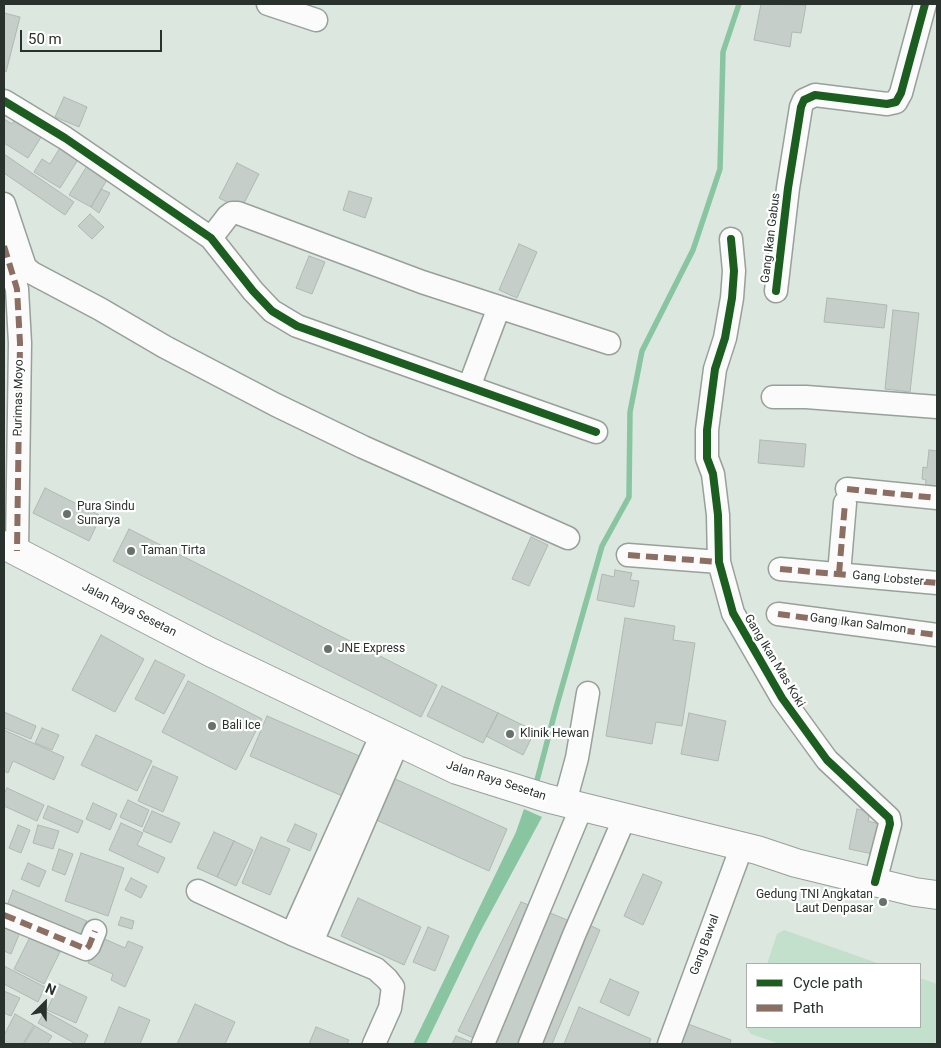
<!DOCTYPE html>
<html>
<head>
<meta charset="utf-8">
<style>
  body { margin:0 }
  #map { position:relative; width:941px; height:1048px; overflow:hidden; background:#dce7df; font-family:Roboto,sans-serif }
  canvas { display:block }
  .frame { position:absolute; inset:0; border:5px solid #2a322d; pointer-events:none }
  .legend { position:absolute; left:746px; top:963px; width:175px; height:65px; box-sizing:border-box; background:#fff; border:1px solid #aaadab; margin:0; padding:6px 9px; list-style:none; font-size:15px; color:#2a322d }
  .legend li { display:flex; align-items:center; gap:10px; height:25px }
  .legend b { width:25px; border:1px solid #aaadab }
  .north { position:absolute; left:20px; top:978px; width:50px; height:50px; -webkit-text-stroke:4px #fff; paint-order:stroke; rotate:23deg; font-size:14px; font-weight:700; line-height:20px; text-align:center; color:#2a322d }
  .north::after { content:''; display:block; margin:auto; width:18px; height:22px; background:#2a322d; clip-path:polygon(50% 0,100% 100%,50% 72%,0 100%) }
  .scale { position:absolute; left:20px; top:30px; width:142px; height:22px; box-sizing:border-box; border:2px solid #2a322d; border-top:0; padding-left:6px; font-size:15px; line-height:18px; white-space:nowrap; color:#2a322d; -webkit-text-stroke:4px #fff; paint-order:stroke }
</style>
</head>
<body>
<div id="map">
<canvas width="941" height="1048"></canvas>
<div class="frame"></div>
<ul class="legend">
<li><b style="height:6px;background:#1b5e20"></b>Cycle path</li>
<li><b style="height:6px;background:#8d6e63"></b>Path</li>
</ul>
<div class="north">N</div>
<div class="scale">50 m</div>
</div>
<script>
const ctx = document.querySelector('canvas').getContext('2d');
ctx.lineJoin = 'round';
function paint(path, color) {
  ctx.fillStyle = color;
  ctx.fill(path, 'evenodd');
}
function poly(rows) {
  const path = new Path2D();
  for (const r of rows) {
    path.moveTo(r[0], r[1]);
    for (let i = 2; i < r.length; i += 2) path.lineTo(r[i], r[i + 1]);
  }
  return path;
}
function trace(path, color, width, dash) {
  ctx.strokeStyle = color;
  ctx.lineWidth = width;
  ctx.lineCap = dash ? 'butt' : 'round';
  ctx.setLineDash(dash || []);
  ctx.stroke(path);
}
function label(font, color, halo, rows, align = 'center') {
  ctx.font = font + ' Roboto,sans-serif';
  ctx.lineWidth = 4.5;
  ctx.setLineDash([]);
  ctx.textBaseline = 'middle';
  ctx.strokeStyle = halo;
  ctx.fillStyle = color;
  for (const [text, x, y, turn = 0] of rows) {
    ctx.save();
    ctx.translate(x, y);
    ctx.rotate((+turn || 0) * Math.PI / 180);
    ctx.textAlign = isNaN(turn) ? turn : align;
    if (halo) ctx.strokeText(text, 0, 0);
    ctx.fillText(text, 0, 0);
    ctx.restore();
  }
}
paint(poly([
  [784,930,880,964,767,964,777,934],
  [920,978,937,984,937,1037,935,1044,780,1044,751,1034,746,1027,747,1023,747,1027,920,1027]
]), '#c2e0cc');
paint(poly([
  [524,809,542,817,479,934,426,1044,413,1044,516,832]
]), '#89c5a1');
trace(poly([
  [535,788,556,708,602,546,629,497,630,412,642,351,693,250,720,169,723,52,739,4]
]), '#89c5a1', 5.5);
const building = poly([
  [761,4,806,5,801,33,792,32,790,47,754,40,761,4],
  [4,13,20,17,6,72,4,71,4,13],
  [64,97,87,107,79,127,55,117,64,97],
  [16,118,43,134,28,158,4,143,4,119,12,124,16,118],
  [61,146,79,158,60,188,34,172,42,159,50,164,61,146],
  [4,154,74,202,65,215,4,173,4,154],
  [237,163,259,174,241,209,219,198,237,163],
  [87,166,108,178,91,207,69,195,87,166],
  [101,189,110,193,99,213,91,207,101,189],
  [349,191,372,198,365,218,343,210,349,191],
  [90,214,104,227,92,239,78,226,90,214],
  [519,244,537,252,517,298,499,290,519,244],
  [309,256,325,262,312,294,296,288,309,256],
  [827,298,887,305,884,328,824,322,827,298],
  [893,310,919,313,910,392,885,389,893,310],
  [760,440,806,444,804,467,758,463,760,440],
  [929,450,937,451,937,493,925,492,926,480,922,479,923,467,927,468,929,450],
  [45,488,101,516,89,541,33,513,45,488],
  [129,529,437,685,421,717,113,561,129,529],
  [531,537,548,545,529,586,512,579,531,537],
  [615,570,632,573,630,580,639,581,634,607,597,600,602,574,614,577,615,570],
  [625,618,675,626,673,640,695,643,682,726,656,722,652,744,606,736,625,618],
  [101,635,144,659,115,712,72,690,101,635],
  [155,660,185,675,164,714,135,699,155,660],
  [188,681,262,719,236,770,162,732,188,681],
  [442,686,498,713,483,743,427,716,442,686],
  [4,712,36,726,31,739,4,728,4,712],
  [498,713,535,731,523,755,486,736,498,713],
  [689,713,726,721,718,761,681,754,689,713],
  [267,716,364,758,347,798,250,756,267,716],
  [42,728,59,735,52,750,35,743,42,728],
  [4,730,64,757,54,780,13,761,8,773,4,771,4,730],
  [96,735,152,761,137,791,81,765,96,735],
  [153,766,178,777,163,812,138,801,153,766],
  [393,778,507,829,489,871,374,819,393,778],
  [7,788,44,805,37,821,4,806,4,794,7,788],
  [128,800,149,810,142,827,120,817,128,800],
  [93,803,117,814,110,830,86,819,93,803],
  [48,806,83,821,78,833,43,818,48,806],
  [857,809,870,812,868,821,879,824,873,854,849,849,857,809],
  [152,811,180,823,171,843,143,831,152,811],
  [121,823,143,833,137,845,165,858,158,873,109,850,121,823],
  [295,824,317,834,310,851,287,841,295,824],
  [18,825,30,830,21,853,9,848,18,825],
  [38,825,59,831,53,849,33,843,38,825],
  [214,832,234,841,217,877,197,868,214,832],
  [261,837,290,849,270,895,242,883,261,837],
  [234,841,253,850,236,886,217,877,234,841],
  [59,849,73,854,65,875,52,870,59,849],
  [81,853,124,868,108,916,65,901,81,853],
  [28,863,46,871,39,887,21,879,28,863],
  [643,874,662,882,643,925,624,916,643,874],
  [131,878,147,886,141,898,125,890,131,878],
  [13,890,87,921,79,939,6,908,13,890],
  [358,898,421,927,404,965,341,936,358,898],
  [521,902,534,907,478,1040,458,1031,521,902],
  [543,910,572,922,523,1044,489,1044,543,910],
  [121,917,134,921,132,929,118,925,121,917],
  [4,923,21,930,11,954,4,951,4,923],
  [585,923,600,930,552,1044,533,1044,585,923],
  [428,927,449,936,435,971,413,962,428,927],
  [30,937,60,952,44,984,14,969,30,937],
  [100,937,125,948,128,941,143,947,125,987,111,980,113,974,88,963,100,937],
  [4,966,45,987,38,1002,4,984,4,966],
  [610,979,639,992,629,1016,600,1002,610,979],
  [59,984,87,997,76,1023,47,1010,59,984],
  [4,991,20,998,11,1016,4,1013,4,991],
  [195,1004,235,1022,225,1044,177,1044,195,1004],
  [119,1007,150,1020,140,1044,104,1044,119,1007],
  [579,1007,651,1039,649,1044,564,1044,579,1007],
  [45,1011,88,1035,84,1044,76,1044,38,1023,45,1011],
  [15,1014,34,1025,23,1044,4,1044,4,1035,15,1014],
  [688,1024,731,1040,730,1044,680,1044,688,1024],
  [35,1026,52,1036,47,1044,24,1044,35,1026],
  [316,1027,349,1040,347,1044,309,1044,316,1027],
  [456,1036,476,1044,452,1044,456,1036]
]);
paint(building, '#c6cec9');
trace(building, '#afb8b2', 1);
const minor = poly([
  [268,4,316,20],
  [4,101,65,138,211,238,253,291,272,311,297,326,596,432],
  [4,204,25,267,32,273,100,309,165,347,276,405,363,447,568,538],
  [211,238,228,216,232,213,238,213,422,282,609,343],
  [731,239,734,271,732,298,725,338,715,369,707,430,707,458,713,474,718,515,719,562,733,613,782,698,827,760,889,818,890,824,875,882],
  [5,249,17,289,20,343,17,551],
  [776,291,788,188,801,107,804,100,815,95,887,104,896,102,901,93,925,4],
  [469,387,499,307],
  [773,397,806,397,937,407],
  [847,489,937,498],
  [628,555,719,562],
  [780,569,937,583],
  [839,574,845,503],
  [778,614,937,635],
  [565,802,577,758,588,693],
  [198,891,292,934,376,969,387,979,393,987,390,1008,374,1044],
  [4,915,86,949,89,946,95,931],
  [292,934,382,734],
  [312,942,398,742],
  [483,1044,582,806],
  [530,1044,574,935,625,817],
  [669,1044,742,846]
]);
const major = poly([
  [4,545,210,652,457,770,546,798,757,850,796,863,915,892,937,895]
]);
trace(minor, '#98a09a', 25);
trace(major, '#98a09a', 30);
trace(minor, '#fafbfa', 22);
trace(major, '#fafbfa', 28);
trace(poly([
  [4,246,17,289,20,343,17,551],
  [847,489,937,498],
  [628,555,719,562],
  [780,569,937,583],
  [839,574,845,503],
  [778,614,937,635],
  [4,915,86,949,89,946,95,931]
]), '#8d6e63', 6, [12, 6]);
trace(poly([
  [4,101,65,138,211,238,253,291,272,311,297,326,596,432],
  [731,239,734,271,732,298,725,338,715,369,707,430,707,458,713,474,718,515,719,562,733,613,782,698,827,760,889,818,890,824,875,882],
  [776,291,788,188,801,107,804,100,815,95,887,104,896,102,901,93,925,4]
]), '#1b5e20', 8);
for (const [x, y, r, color] of [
  [67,514,5,"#68716b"],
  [131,551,5,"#68716b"],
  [328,649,5,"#68716b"],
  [212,726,5,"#68716b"],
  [510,734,5,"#68716b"],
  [883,902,5,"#68716b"]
]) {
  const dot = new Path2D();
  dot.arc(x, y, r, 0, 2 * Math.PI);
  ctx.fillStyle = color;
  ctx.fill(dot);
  trace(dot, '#fff', 2);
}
label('12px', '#2a322d', '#fff', [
  ["Gang Ikan Gabus",771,238,-83],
  ["Purimas Moyo",19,398,-89],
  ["Gang Lobster",888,579,5],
  ["Jalan Raya Sesetan",129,610,27],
  ["Gang Ikan Salmon",858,624,7],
  ["Gang Ikan Mas Koki",774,661,59],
  ["Jalan Raya Sesetan",496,781,18],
  ["Gang Bawal",705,945,-70]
]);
label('12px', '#2a322d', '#fff', [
  ["Pura Sindu",77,507],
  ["Sunarya",77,521],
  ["Taman Tirta",141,551],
  ["JNE Express",338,649],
  ["Bali Ice",222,726],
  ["Klinik Hewan",520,734],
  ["Gedung TNI Angkatan",873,895,"right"],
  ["Laut Denpasar",873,909,"right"]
], 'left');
</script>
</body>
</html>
